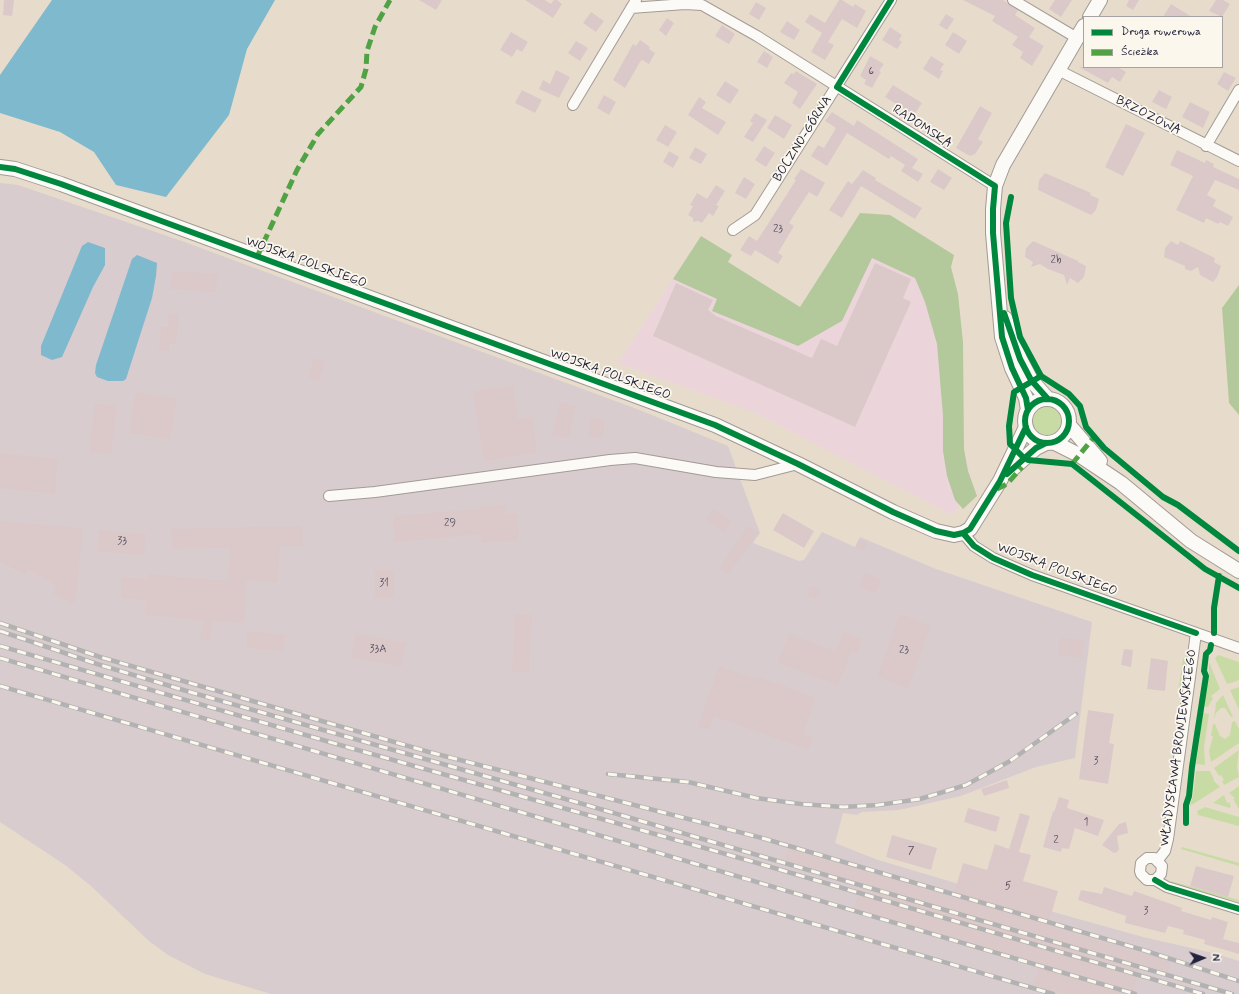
<!DOCTYPE html>
<html>
<head>
<meta charset="utf-8">
<style>
  body { margin:0 }
  #map { position:relative; width:1239px; height:994px; overflow:hidden; background:#e7dccb; font-family:Mynerve,sans-serif }
  canvas { display:block }
  .legend { position:absolute; left:1083px; top:16px; width:140px; height:52px; box-sizing:border-box; background:#fbf7ec; border:1px solid #a4a2a5; margin:0; padding:5px 7px; list-style:none; font-size:12px; color:#22223b }
  .legend li { display:flex; align-items:center; gap:8px; height:20px }
  .legend b { width:20px; border:1px solid #a4a2a5 }
  .north { position:absolute; left:1183px; top:938px; width:40px; height:40px; -webkit-text-stroke:3px #fbf7ec; paint-order:stroke; rotate:88deg; font-size:11px; font-weight:700; line-height:16px; text-align:center; color:#22223b }
  .north::after { content:''; display:block; margin:auto; width:14px; height:18px; background:#22223b; clip-path:polygon(50% 0,100% 100%,50% 72%,0 100%) }
</style>
</head>
<body>
<div id="map">
<canvas width="1239" height="994"></canvas>
<ul class="legend">
<li><b style="height:5px;background:#00873e"></b>Droga rowerowa</li>
<li><b style="height:5px;background:#50a245"></b>Ścieżka</li>
</ul>
<div class="north">N</div>
</div>
<script>
const ctx = document.querySelector('canvas').getContext('2d');
ctx.lineJoin = 'round';
function paint(path, color) {
  ctx.fillStyle = color;
  ctx.fill(path, 'evenodd');
}
function poly(rows) {
  const path = new Path2D();
  for (const r of rows) {
    if (r.length === 3) {
      path.moveTo(r[0] + r[2], r[1]);
      path.arc(r[0], r[1], r[2], 0, 2 * Math.PI);
      continue;
    }
    path.moveTo(r[0], r[1]);
    for (let i = 2; i < r.length; i += 2) path.lineTo(r[i], r[i + 1]);
  }
  return path;
}
function trace(path, color, width, dash) {
  ctx.strokeStyle = color;
  ctx.lineWidth = width;
  ctx.lineCap = dash ? 'butt' : 'round';
  ctx.setLineDash(dash || []);
  ctx.stroke(path);
}
function label(font, color, halo, rows, align = 'center') {
  ctx.font = font + ' Mynerve,sans-serif';
  ctx.lineWidth = 3.5;
  ctx.setLineDash([]);
  ctx.textBaseline = 'middle';
  ctx.strokeStyle = halo;
  ctx.fillStyle = color;
  for (const [text, x, y, turn = 0] of rows) {
    ctx.save();
    ctx.translate(x, y);
    ctx.rotate((+turn || 0) * Math.PI / 180);
    ctx.textAlign = isNaN(turn) ? turn : align;
    if (halo) ctx.strokeText(text, 0, 0);
    ctx.fillText(text, 0, 0);
    ctx.restore();
  }
}
paint(poly([
  [860,213,890,215,954,255,951,267,958,294,963,342,964,449,973,486,952,515,755,413,618,363,701,236,732,255,728,262,800,307]
]), '#ebd5da');
paint(poly([
  [0,183,18,185,179,240,637,409,728,446,760,533,753,543,799,561,804,560,822,532,855,547,860,537,936,569,1092,622,1075,758,1036,767,961,796,899,810,862,812,857,815,843,813,835,843,878,860,1057,913,1143,937,1213,953,1239,961,1239,994,271,994,205,974,168,955,149,941,91,886,65,865,0,822]
]), '#d8cccf');
paint(poly([
  [1047,421,14],
  [1187,655,1183,690,1178,693,1183,659],
  [1218,655,1239,662,1239,679,1237,681,1227,684,1215,658],
  [1209,662,1220,689,1211,696,1213,698,1208,707,1203,706,1209,677],
  [1239,687,1239,710,1230,690],
  [1223,695,1233,717,1231,717,1225,708,1221,708,1216,713,1214,719,1216,703],
  [1203,713,1209,714,1204,747,1205,765,1196,764],
  [1235,721,1239,729,1239,743,1211,762,1209,751,1213,736,1211,736,1213,724,1215,724,1220,736,1225,739,1230,735,1232,722],
  [1239,750,1237,767,1239,777,1224,785,1222,781,1224,780,1221,775,1219,776,1214,768],
  [1196,771,1210,771,1214,779,1213,780,1220,787,1190,806,1193,795],
  [1239,786,1239,809,1233,799,1235,798,1229,793],
  [1224,795,1227,803,1229,802,1231,806,1230,808,1213,803],
  [1205,807,1239,817,1239,826,1198,815,1197,811],
  [1182,847,1239,863,1239,866,1181,849],
  [1171,881,1239,900,1239,902,1171,883]
]), '#c8dba5');
paint(poly([
  [860,213,890,215,954,255,951,267,958,294,963,342,964,449,968,471,977,496,963,509,955,500,947,476,943,451,943,416,937,344,925,302,915,278,872,258,842,321,798,346,712,311,717,299,673,279,701,236,732,255,728,262,800,307],
  [1239,285,1239,415,1229,403,1222,308]
]), '#b4c99b');
paint(poly([
  [52,0,275,0,247,49,229,115,166,197,116,185,94,152,60,132,0,113,0,75],
  [88,242,105,248,105,265,93,287,62,357,52,360,41,355,41,346,82,246],
  [137,255,157,263,156,276,152,298,126,379,123,381,108,381,97,377,95,373,96,365,132,259]
]), '#7eb9cd');
paint(poly([
  [4,0,14,0,12,16,3,15],
  [419,0,442,0,436,10],
  [525,0,545,0,551,4,554,0,557,0,562,4,553,18],
  [839,0,842,0,853,7,855,4,866,11,857,28,842,19,828,42,834,45,825,60,811,52,822,33,805,22,810,14,825,23],
  [963,0,1003,0,1018,10,1015,15,1035,28,1029,37,1044,46,1032,66,1020,58,1023,52,1012,45,1018,37,992,21,995,16],
  [1055,0,1072,0,1061,17,1049,9],
  [1129,0,1139,0,1133,10,1126,6],
  [1216,0,1223,0,1230,4,1222,17,1209,11],
  [756,2,766,8,759,20,749,14],
  [1171,4,1179,9,1192,17,1163,17],
  [591,12,604,21,596,32,583,23],
  [946,14,954,19,947,30,939,25],
  [667,18,674,23,666,36,659,30],
  [787,21,800,30,794,40,780,32],
  [722,25,735,34,729,44,715,36],
  [890,27,902,35,899,40,902,42,897,49,882,40],
  [511,32,528,42,522,52,517,49,512,57,500,50],
  [953,32,967,41,959,54,945,45],
  [640,40,650,47,649,49,655,53,649,64,642,60,640,62,625,88,613,80,633,44,636,46],
  [576,41,588,48,580,61,568,53],
  [764,51,773,57,767,68,757,62],
  [870,56,884,64,879,71,881,72,872,88,864,84,866,80,860,76],
  [931,56,944,64,940,70,943,71,939,79,923,69],
  [1079,67,1118,67,1126,72,1120,82,1112,77,1108,83],
  [556,70,570,77,559,98,539,89,543,80,550,84],
  [796,71,817,84,800,109,792,103,798,92,784,83,791,73,794,74],
  [1224,72,1236,78,1228,91,1217,84],
  [725,81,739,90,730,104,716,95],
  [893,85,922,103,914,115,885,97],
  [522,90,542,100,535,113,515,103],
  [1159,90,1172,97,1166,109,1152,102],
  [604,95,616,102,609,115,597,108],
  [699,97,706,102,702,108,726,122,718,135,688,115],
  [1190,102,1210,112,1203,128,1182,117],
  [980,106,992,113,978,139,983,142,975,154,970,156,956,148],
  [832,112,854,126,857,120,918,159,912,168,923,174,918,182,901,171,905,165,891,156,889,159,847,133,827,166,811,156,818,145,824,148,836,128,825,121],
  [755,113,767,120,753,142,744,137,753,123,750,121],
  [775,115,792,125,784,139,767,128],
  [1126,124,1145,133,1123,176,1105,167],
  [665,125,677,132,668,147,656,140],
  [764,146,775,153,766,167,755,160],
  [695,147,707,154,701,164,689,158],
  [1177,150,1205,163,1206,160,1214,164,1213,167,1239,179,1239,190,1215,180,1207,195,1216,200,1213,206,1233,217,1228,226,1220,222,1218,224,1206,218,1204,223,1176,210,1193,176,1170,165],
  [669,151,679,157,673,168,663,162],
  [801,169,825,183,817,197,809,192,789,223,794,226,778,253,783,256,778,264,755,250,751,256,740,250,749,236,757,241,796,180,794,179],
  [938,169,952,178,944,190,930,182],
  [863,170,876,178,875,180,922,208,915,219,861,186,842,218,829,210,848,181,852,184],
  [1045,173,1091,193,1090,195,1099,199,1096,210,1091,215,1038,190,1039,180],
  [744,177,755,184,746,199,735,193],
  [716,185,725,191,716,205,719,206,713,216,709,213,702,223,698,221,693,222,693,218,688,215,693,206,690,205,697,193,707,199],
  [1033,241,1078,261,1078,262,1086,266,1084,277,1078,283,1070,278,1067,285,1064,275,1048,269,1040,264,1031,267,1033,262,1025,257,1026,248],
  [1171,241,1178,245,1180,241,1215,258,1214,262,1221,266,1217,277,1213,282,1200,275,1198,267,1191,271,1185,269,1185,266,1164,257,1165,248],
  [875,263,911,279,903,298,911,302,855,427,653,336,676,283,713,300,708,310,716,316,812,358,821,339,837,346],
  [172,271,218,274,216,292,170,289],
  [169,313,179,314,176,344,169,343,169,351,159,350,161,327,168,327],
  [314,358,325,362,319,381,308,377],
  [513,385,518,419,532,417,537,452,484,461,473,392],
  [136,392,177,399,170,440,129,433],
  [560,402,576,406,569,438,552,435],
  [95,403,117,406,111,454,89,452],
  [591,418,605,420,602,439,588,437],
  [0,453,58,459,55,494,0,488],
  [506,505,506,514,517,513,519,540,482,543,481,534,395,542,393,516,479,509,479,507],
  [713,509,732,521,724,532,706,520],
  [783,513,814,531,804,548,773,530],
  [0,521,83,528,76,597,72,604,53,593,57,586,28,569,24,575,0,561],
  [302,526,303,546,280,546,277,583,247,580,244,623,213,621,209,641,200,639,204,620,145,615,146,600,121,598,122,577,148,579,148,574,228,581,230,548,172,549,171,529],
  [748,526,758,532,728,575,719,569],
  [99,530,146,534,144,555,97,551],
  [859,539,867,543,864,551,855,547],
  [375,570,394,570,394,598,375,598],
  [864,572,881,579,876,593,859,587],
  [814,592,6],
  [515,614,532,615,529,672,512,672],
  [900,614,931,626,908,688,877,677],
  [247,631,285,635,284,651,246,648],
  [843,632,862,639,857,654,851,652,838,685,778,663,789,634,836,651],
  [356,633,406,643,401,667,351,657],
  [1060,638,1084,640,1082,658,1058,655],
  [1124,649,1133,650,1131,667,1121,665],
  [1151,658,1168,661,1165,691,1147,689],
  [719,666,755,679,756,676,816,698,803,734,813,738,808,750,714,716,709,730,698,726],
  [1088,710,1114,714,1109,743,1114,744,1108,784,1079,779],
  [1007,780,1009,788,984,796,981,789],
  [1059,797,1069,800,1067,808,1104,820,1098,836,1075,828,1069,849,1062,848,1061,852,1043,847,1053,811,1054,812],
  [968,808,1000,817,996,832,964,822],
  [1020,813,1030,816,1019,852,1031,855,1023,881,1058,891,1048,925,1171,962,1168,972,1141,964,1132,994,1062,994,1033,986,1040,963,854,909,862,883,785,860,788,849,953,897,963,863,987,870,995,844,1009,849],
  [1126,822,1128,833,1117,836,1119,849,1117,852,1114,853,1102,845,1119,824],
  [892,835,937,848,931,870,886,857],
  [1196,866,1234,876,1228,897,1190,886],
  [1104,887,1132,896,1134,891,1174,905,1182,908,1181,911,1211,920,1212,917,1228,922,1223,939,1239,943,1239,954,1204,944,1205,940,1183,934,1184,930,1168,926,1165,933,1125,923,1126,916,1078,900,1081,890,1102,894]
]), '#dbc9ca');
const street = poly([
  [1013,0,1077,38],
  [631,8,685,4,702,5,757,36,995,186],
  [1058,70,1239,161],
  [573,105,636,0],
  [1206,146,1239,90],
  [733,230,755,215,891,0],
  [329,496,375,492,610,460,635,458,716,472,755,475,798,464],
  [963,533,974,546,993,558,1032,575,1239,648],
  [1158,860,1165,851,1168,839,1196,633],
  [1155,880,1161,874,1162,866,1154,858,1147,858,1141,863,1140,871,1141,874,1147,880,1155,880,1167,887,1239,909]
]);
const secondary = poly([
  [1090,17,1100,0],
  [0,167,15,169,61,184,715,425,798,464,893,512,936,531,954,535,963,533,970,529,1000,481,1026,427],
  [1005,318,1020,359,1031,380,1048,399],
  [1047,421,22],
  [1028,410,1026,398,1012,368,1002,337,993,233,993,209,995,186,1003,165,1084,26],
  [1069,425,1100,461],
  [1053,442,1079,455,1121,483,1191,541,1239,571],
  [1010,471,1036,448,1046,443]
]);
trace(street, '#a29b95', 12);
trace(secondary, '#a29b95', 16);
trace(street, '#fbfaf7', 10);
trace(secondary, '#fbfaf7', 14);
const rail = poly([
  [0,623,100,657,429,752,762,838,1143,950,1239,981],
  [0,631,97,664,190,692,583,804,1232,994],
  [0,646,340,745,747,860,1203,994],
  [0,658,1135,994],
  [0,686,1053,994],
  [608,774,688,782,756,798,801,804,843,807,878,805,920,799,966,785,1010,761,1076,714]
]);
trace(rail, '#b3b2b2', 4.5);
trace(rail, '#fbf7ec', 3, [9]);
trace(poly([
  [257,257,297,170,318,134,361,87,366,69,367,51,375,27,390,0],
  [1072,464,1094,437],
  [997,489,1007,484,1022,467]
]), '#50a245', 5, [10, 5]);
trace(poly([
  [891,0,837,87,995,186,993,209,993,233,1002,337,1012,368,1026,398,1028,410],
  [0,167,15,169,61,184,715,425,798,464,893,512,936,531,954,535,963,533,970,529,1000,481,1026,427],
  [1011,197,1006,223,1011,298,1020,337,1041,376],
  [1004,313,1020,359,1031,380,1048,399],
  [1047,421,22],
  [1007,474,1036,448,1046,443],
  [963,533,974,546,993,558,1032,575,1196,633],
  [1239,551,1178,505,1163,497,1104,448,1086,427,1080,406,1069,394,1041,376,1014,392,1009,426,1010,444,1023,457,1028,460,1072,464,1205,569,1239,588],
  [1214,633,1214,608,1219,576],
  [1186,823,1186,805,1189,796,1192,767,1206,676,1204,671,1206,654,1210,650,1211,645],
  [1155,880,1167,887,1239,909]
]), '#00873e', 6);
label('11px', '#504c5f', null, [
  ["6",871,72],
  ["23",778,230],
  ["2b",1056,261],
  ["29",450,524],
  ["33",122,542],
  ["31",384,584],
  ["33A",378,650],
  ["23",904,651],
  ["3",1096,762],
  ["1",1086,823],
  ["2",1056,841],
  ["7",911,852],
  ["5",1008,887],
  ["3",1146,912]
]);
label('13px', '#22223b', '#fbf7ec', [
  ["BRZOZOWA",1148,116,27],
  ["RADOMSKA",922,127,33],
  ["BOCZNO-GÓRNA",803,139,-58],
  ["WOJSKA POLSKIEGO",306,263,20],
  ["WOJSKA POLSKIEGO",610,375,20],
  ["WOJSKA POLSKIEGO",1057,570,21],
  ["WŁADYSŁAWA BRONIEWSKIEGO",1179,748,-82]
]);
</script>
</body>
</html>
